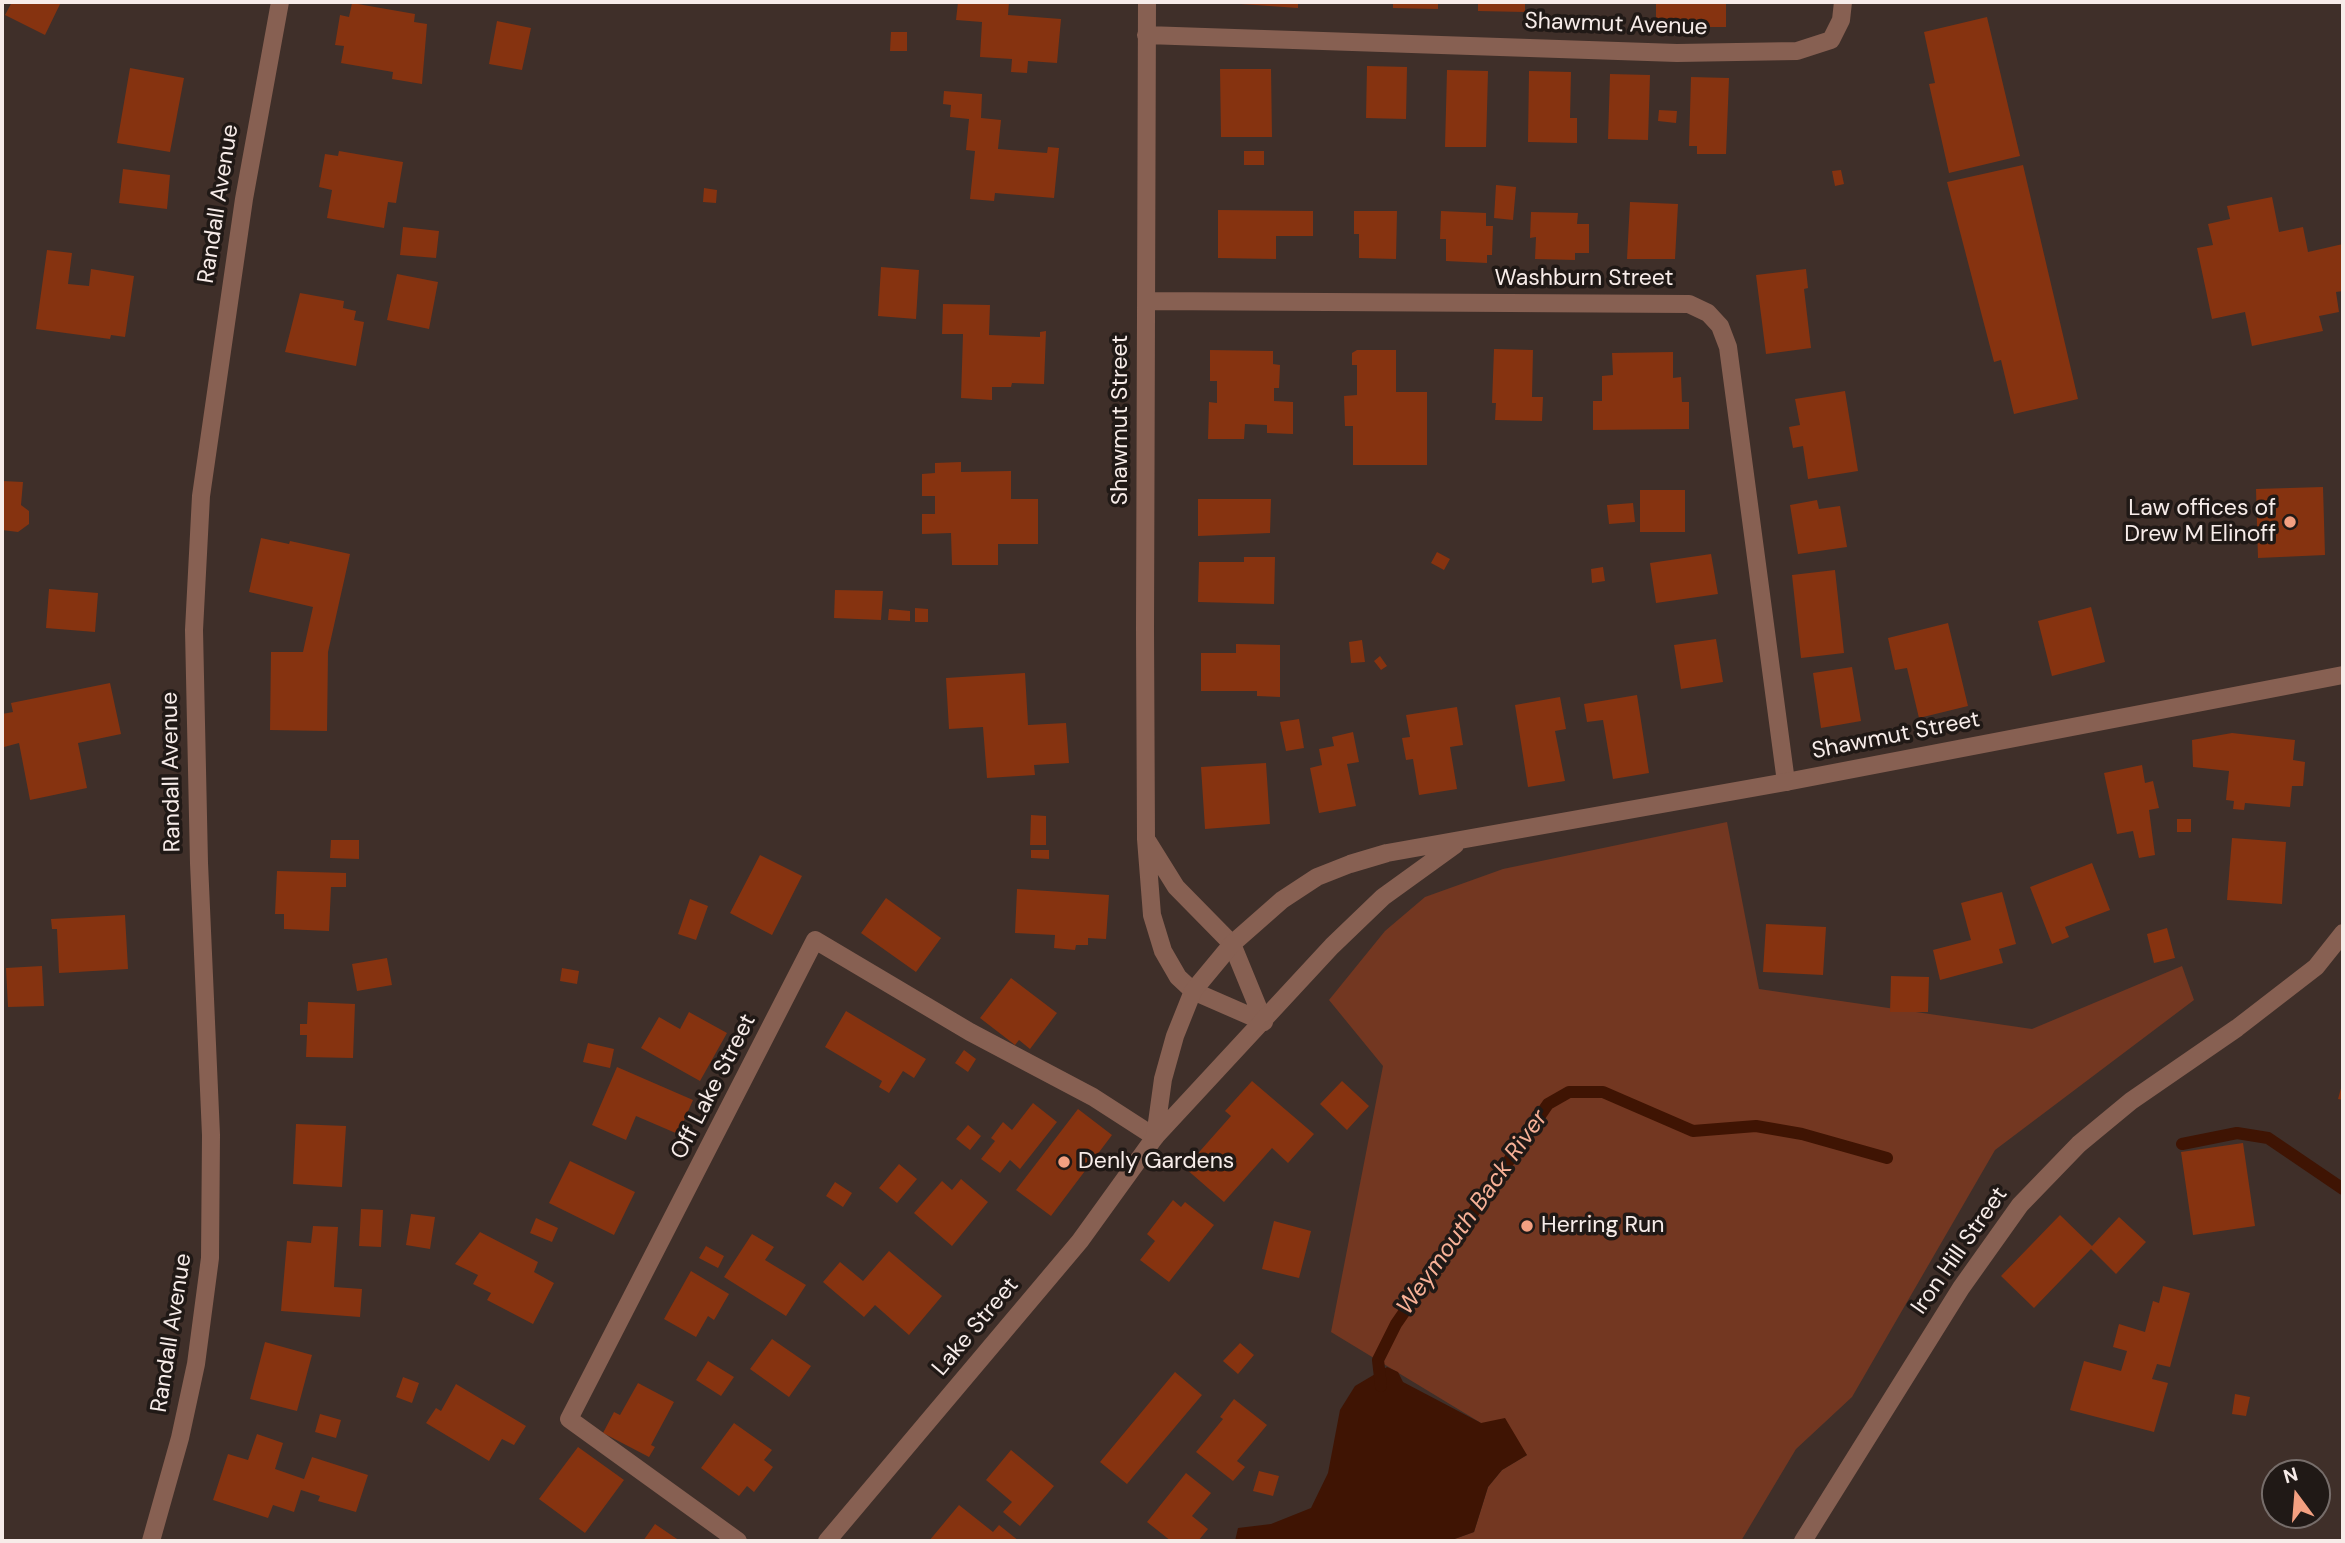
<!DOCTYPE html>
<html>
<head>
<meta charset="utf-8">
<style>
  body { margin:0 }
  #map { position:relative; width:2345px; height:1543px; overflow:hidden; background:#3f2f29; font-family:"DM Sans",sans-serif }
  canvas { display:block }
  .frame { position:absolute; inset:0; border:4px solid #f7ece9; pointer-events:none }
  .north { position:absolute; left:2261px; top:1459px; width:70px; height:70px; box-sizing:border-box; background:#201916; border:2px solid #766d6a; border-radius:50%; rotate:344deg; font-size:19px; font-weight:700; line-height:28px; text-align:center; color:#f7ece9 }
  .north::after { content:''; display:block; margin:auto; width:24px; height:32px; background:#f3a081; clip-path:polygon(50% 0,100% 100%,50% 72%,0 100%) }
</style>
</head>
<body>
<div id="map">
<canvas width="2345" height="1543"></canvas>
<div class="frame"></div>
<div class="north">N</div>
</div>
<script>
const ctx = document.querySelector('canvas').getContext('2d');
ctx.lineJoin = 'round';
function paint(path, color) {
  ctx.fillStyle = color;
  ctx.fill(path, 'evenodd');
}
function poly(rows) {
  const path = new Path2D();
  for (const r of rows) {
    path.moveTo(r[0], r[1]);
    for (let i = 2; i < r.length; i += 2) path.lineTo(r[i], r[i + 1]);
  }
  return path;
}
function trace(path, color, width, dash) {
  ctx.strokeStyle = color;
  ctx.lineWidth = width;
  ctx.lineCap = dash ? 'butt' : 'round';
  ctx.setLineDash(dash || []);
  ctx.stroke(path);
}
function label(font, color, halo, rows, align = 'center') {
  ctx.font = font + ' "DM Sans",sans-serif';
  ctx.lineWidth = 7;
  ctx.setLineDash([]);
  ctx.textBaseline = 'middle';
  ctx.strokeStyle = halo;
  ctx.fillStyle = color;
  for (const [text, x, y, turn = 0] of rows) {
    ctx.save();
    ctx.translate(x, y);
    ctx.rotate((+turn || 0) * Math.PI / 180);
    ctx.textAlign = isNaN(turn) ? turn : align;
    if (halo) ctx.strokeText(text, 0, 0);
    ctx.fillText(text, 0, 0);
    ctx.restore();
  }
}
paint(poly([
  [1727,822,1759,989,2032,1029,2182,966,2194,1000,1995,1150,1852,1397,1796,1449,1741,1541,1449,1541,1474,1532,1488,1487,1502,1470,1527,1455,1490,1423,1481,1423,1331,1332,1383,1066,1329,1000,1385,931,1425,897,1503,869]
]), '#733721');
paint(poly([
  [1387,1367,1398,1372,1403,1382,1481,1423,1505,1418,1527,1455,1502,1470,1488,1487,1474,1532,1449,1541,1235,1541,1238,1528,1271,1524,1311,1508,1328,1473,1340,1410,1355,1386]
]), '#3f1403');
trace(poly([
  [2182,1144,2237,1133,2268,1138,2343,1189],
  [1381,1386,1378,1360,1396,1324,1548,1104,1569,1092,1603,1092,1693,1131,1756,1126,1802,1134,1887,1158]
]), '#3f1403', 12);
paint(poly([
  [12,2,61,2,45,35,5,15],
  [958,2,1009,2,1008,15,1061,19,1057,63,1028,61,1027,73,1011,72,1012,59,980,57,982,22,956,20],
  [1212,2,1298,2,1298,8],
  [1393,2,1438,2,1438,9,1393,8],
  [1478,2,1525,2,1525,12,1478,11],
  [1656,2,1726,2,1726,27,1656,27],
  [352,3,415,14,414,22,427,24,422,84,392,79,393,72,341,63,344,46,335,45,340,15,349,17],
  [1987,17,2020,156,1949,173,1929,84,1935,83,1924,32],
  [497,21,531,28,522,70,489,64],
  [891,32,907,32,907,51,890,51],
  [1367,66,1407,67,1406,119,1366,118],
  [130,68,184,78,170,152,117,143],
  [1220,69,1271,69,1272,137,1221,137],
  [1447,70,1488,71,1486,147,1445,147],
  [1529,71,1571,72,1570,118,1577,118,1577,143,1528,142],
  [1610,74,1650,75,1648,140,1608,139],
  [1691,77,1729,78,1726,154,1697,154,1697,146,1689,146],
  [944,91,982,94,981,118,1001,120,998,149,1047,153,1048,147,1059,148,1054,198,995,193,994,201,970,199,975,151,966,150,969,119,950,117,951,105,943,104],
  [1659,110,1677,111,1676,123,1658,121],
  [339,151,403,162,396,203,388,202,384,228,327,218,332,190,319,187,325,154,338,156],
  [1244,151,1264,151,1264,165,1244,165],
  [2023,165,2078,399,2014,414,2001,360,1994,362,1947,182],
  [123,169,170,175,167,209,119,203],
  [1841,170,1844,184,1835,186,1832,171],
  [1496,185,1516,187,1513,220,1494,218],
  [704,188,717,190,716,203,703,202],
  [2272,197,2279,232,2303,227,2308,252,2343,244,2343,291,2336,292,2339,312,2319,316,2323,331,2252,346,2245,312,2212,319,2197,248,2213,245,2208,224,2230,219,2227,206],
  [1630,202,1678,204,1675,259,1627,259],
  [1218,210,1313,211,1313,236,1276,236,1276,259,1218,258],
  [1354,211,1397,211,1396,259,1359,258,1359,234,1354,234],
  [1441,211,1486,213,1486,226,1493,226,1492,255,1487,255,1487,263,1446,261,1446,239,1440,239],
  [1531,212,1578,213,1577,224,1589,224,1589,253,1575,253,1575,260,1535,259,1536,237,1530,238],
  [403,227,439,231,436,258,400,255],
  [47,250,72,253,68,284,89,286,91,269,134,276,125,337,111,335,110,339,36,329],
  [881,267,919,270,916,319,878,316],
  [1806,269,1808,288,1804,289,1811,348,1766,354,1756,275],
  [397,274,438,282,429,329,387,320],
  [300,293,344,301,343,308,356,311,354,320,364,322,356,366,285,352],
  [943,304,990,305,989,335,1040,337,1040,332,1046,331,1044,384,1012,383,1011,387,992,387,992,400,961,398,963,334,942,334],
  [1494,349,1533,350,1532,397,1543,397,1542,421,1495,420,1496,403,1492,403],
  [1210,350,1273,351,1273,364,1280,365,1279,388,1274,388,1274,401,1293,402,1293,434,1267,433,1267,425,1245,424,1244,439,1208,439,1209,402,1217,403,1217,381,1210,381],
  [1357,350,1396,350,1396,392,1427,392,1427,465,1353,465,1353,426,1345,426,1344,396,1357,395,1357,365,1352,365,1352,353],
  [1673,352,1673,378,1681,377,1682,402,1689,402,1689,429,1593,430,1593,401,1602,401,1602,376,1613,375,1612,353],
  [1845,391,1858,471,1808,479,1803,446,1793,448,1789,427,1800,425,1795,399],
  [961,462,961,472,1011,471,1011,499,1038,499,1038,544,998,544,998,565,952,565,951,533,922,534,922,514,935,514,935,496,922,496,922,474,935,473,935,463],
  [2,481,23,482,21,505,29,511,29,524,18,532,2,530],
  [2323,487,2325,555,2258,558,2256,489],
  [1640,490,1685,490,1685,532,1640,532],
  [1198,499,1271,499,1270,533,1198,536],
  [1817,500,1819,509,1840,506,1847,547,1798,554,1790,505],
  [1633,503,1635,522,1609,524,1607,505],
  [261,538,289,544,290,541,350,554,328,652,327,731,270,730,271,652,303,652,313,607,249,592],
  [1437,552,1450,559,1444,570,1431,563],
  [1711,554,1718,594,1656,603,1650,563],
  [1244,557,1275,557,1274,604,1198,602,1199,562,1244,562],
  [1603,567,1605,581,1592,583,1591,569],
  [1835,570,1844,653,1801,658,1792,575],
  [49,589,98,593,95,632,46,628],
  [835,590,883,591,881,620,834,618],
  [2091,607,2105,662,2052,676,2038,621],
  [915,608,928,609,928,622,915,622],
  [889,609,910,611,910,621,888,620],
  [1948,623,1968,706,1919,718,1907,668,1895,670,1888,638],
  [1716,639,1723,682,1681,689,1674,645],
  [1362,640,1365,662,1351,663,1349,642],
  [1236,644,1280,645,1280,697,1257,696,1257,691,1201,691,1201,653,1236,653],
  [1380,656,1387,666,1381,670,1374,661],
  [1852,667,1861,721,1821,728,1813,673],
  [1025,673,1028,725,1066,723,1069,763,1034,765,1035,775,987,778,983,727,949,729,946,678],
  [110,683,121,734,78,743,87,788,30,800,19,743,4,747,2,714,13,712,11,703],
  [1637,695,1649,773,1613,779,1603,720,1587,722,1584,704],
  [1560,697,1566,729,1555,731,1565,781,1528,787,1515,705],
  [1457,707,1463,745,1450,747,1457,789,1419,795,1413,759,1406,760,1402,738,1410,737,1406,715],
  [1299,719,1304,748,1286,751,1280,722],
  [1353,732,1359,762,1347,764,1356,806,1319,813,1310,768,1322,765,1319,749,1334,746,1332,737],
  [2232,733,2295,740,2293,760,2305,762,2303,786,2292,786,2290,807,2245,803,2244,810,2233,809,2234,801,2226,800,2229,771,2193,767,2192,740],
  [1266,763,1270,824,1205,829,1201,767],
  [2142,765,2145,783,2153,781,2159,808,2149,810,2155,855,2139,858,2133,831,2117,834,2104,773],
  [1031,815,1046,816,1046,845,1030,845],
  [2177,819,2191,819,2191,832,2177,832],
  [2232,838,2286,842,2282,904,2227,900],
  [331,840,359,840,359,859,330,858],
  [1031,850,1049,850,1049,859,1031,858],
  [760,855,802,876,772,935,730,913],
  [2092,863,2110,910,2065,927,2069,937,2052,944,2030,887],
  [277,871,346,873,346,887,331,887,329,931,284,929,284,914,275,914],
  [1017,889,1109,895,1106,939,1088,938,1088,945,1076,945,1075,950,1054,948,1055,935,1015,933],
  [2002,892,2016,944,1999,949,2003,963,1940,980,1933,950,1971,940,1961,903],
  [886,898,941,938,916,972,861,933],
  [690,899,708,906,696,940,678,934],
  [125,915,128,969,59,973,57,929,52,929,51,919],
  [1766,924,1826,927,1823,975,1763,972],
  [2167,928,2175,958,2154,963,2147,934],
  [387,958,392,985,357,991,352,964],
  [42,966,44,1006,8,1007,6,968],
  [562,968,579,971,577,984,560,981],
  [1891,976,1929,977,1928,1012,1890,1012],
  [1011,978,1057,1013,1030,1049,1019,1040,1015,1045,980,1018],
  [308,1002,355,1004,353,1058,306,1057,307,1035,300,1035,300,1024,307,1024],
  [846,1011,926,1059,914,1078,903,1071,889,1093,879,1087,882,1081,825,1047],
  [689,1012,727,1033,700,1081,641,1048,659,1017,680,1029],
  [588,1043,614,1049,610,1068,583,1062],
  [964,1050,976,1059,968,1072,955,1063],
  [617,1067,693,1100,678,1134,636,1116,626,1140,592,1125],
  [1252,1081,1314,1134,1288,1163,1272,1148,1224,1202,1185,1168,1231,1116,1225,1111],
  [1342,1081,1369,1106,1347,1130,1320,1104],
  [2343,1081,2343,1100,2338,1099],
  [1033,1103,1057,1122,1020,1169,1010,1160,1000,1173,981,1159,995,1141,991,1138,1003,1122,1012,1130],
  [1078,1109,1112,1135,1051,1216,1016,1190],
  [296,1124,346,1126,342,1187,293,1184],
  [968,1125,981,1136,970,1150,956,1139],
  [2243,1143,2255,1226,2193,1235,2181,1152],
  [570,1161,635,1192,614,1235,549,1203],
  [899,1164,917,1179,897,1203,879,1188],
  [961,1179,988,1202,952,1246,914,1213,942,1181,952,1190],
  [835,1182,852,1193,843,1207,826,1196],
  [1173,1200,1181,1207,1185,1202,1214,1225,1169,1282,1140,1260,1155,1241,1147,1234],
  [361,1209,383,1210,381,1247,359,1246],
  [411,1214,435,1217,430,1249,406,1245],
  [2060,1215,2092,1246,2119,1217,2146,1242,2116,1274,2091,1249,2034,1308,2001,1276],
  [536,1218,558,1228,552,1242,530,1233],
  [1274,1221,1311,1231,1299,1278,1262,1269],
  [313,1226,338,1227,334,1287,362,1289,360,1317,281,1311,287,1241,311,1243],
  [480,1232,538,1262,534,1272,554,1283,533,1324,487,1300,491,1293,473,1284,478,1275,455,1264],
  [752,1234,774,1247,765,1260,806,1285,786,1316,724,1277],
  [706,1246,724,1256,718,1268,699,1258],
  [889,1251,942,1296,909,1335,875,1305,864,1317,823,1282,840,1262,863,1281],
  [691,1271,729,1294,714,1320,708,1316,696,1337,664,1319],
  [2163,1286,2190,1293,2170,1367,2157,1364,2152,1379,2168,1383,2154,1432,2070,1410,2084,1361,2121,1371,2127,1351,2113,1347,2119,1324,2145,1332,2153,1301,2159,1303],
  [772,1339,811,1366,789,1397,750,1369],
  [265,1342,312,1355,297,1411,250,1399],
  [1240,1343,1254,1355,1238,1374,1223,1361],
  [708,1361,734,1377,721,1396,696,1380],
  [1175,1372,1202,1395,1127,1484,1100,1462],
  [403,1377,419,1383,412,1403,396,1397],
  [638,1383,674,1402,651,1445,655,1447,649,1457,603,1433,614,1412,620,1415],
  [456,1384,526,1426,514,1445,502,1439,489,1461,426,1423,436,1408,441,1411],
  [2235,1394,2250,1397,2246,1416,2232,1414],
  [1234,1399,1267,1425,1237,1461,1245,1467,1233,1481,1196,1452,1223,1419,1220,1417],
  [320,1414,341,1420,336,1438,315,1432],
  [734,1423,772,1450,764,1460,773,1467,754,1492,747,1486,739,1496,701,1468],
  [257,1434,283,1443,275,1469,304,1479,312,1457,368,1475,356,1512,318,1501,320,1496,301,1490,294,1512,273,1505,268,1518,213,1500,228,1454,248,1460],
  [578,1447,624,1480,585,1533,539,1499],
  [1011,1450,1054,1486,1020,1526,1003,1512,1012,1502,986,1480],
  [1259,1471,1279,1476,1273,1496,1253,1491],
  [1186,1473,1211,1493,1192,1516,1208,1529,1198,1541,1171,1541,1147,1522],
  [959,1505,993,1532,999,1525,1019,1541,929,1541],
  [655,1524,680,1541,643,1541]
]), '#863310');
trace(poly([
  [1147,2,1145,629,1146,839,1152,915,1163,951,1178,977,1193,991,1264,1022],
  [1146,35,1677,53,1797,51,1831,40,1841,20,1843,2],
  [1147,301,1689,304,1708,313,1720,326,1728,347,1786,782],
  [1148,842,1176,887,1232,944,1264,1022],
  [151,1541,180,1438,196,1364,210,1258,211,1135,199,863,194,630,201,496,244,199,280,2],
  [738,1541,569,1419,815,940,970,1032,1093,1097,1155,1137],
  [1803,1541,1961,1288,2020,1205,2079,1144,2131,1101,2237,1028,2316,967,2343,933]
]), '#876052', 18);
trace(poly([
  [1155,1137,1163,1079,1175,1036,1193,991,1232,944,1282,900,1317,877,1350,864,1387,853,1786,782,2343,675],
  [827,1541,1080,1241,1155,1137,1332,946,1383,897,1455,845]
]), '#876052', 18);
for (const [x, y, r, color] of [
  [2290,522,7,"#f3a081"],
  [1064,1162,7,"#f3a081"],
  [1527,1226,7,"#f3a081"]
]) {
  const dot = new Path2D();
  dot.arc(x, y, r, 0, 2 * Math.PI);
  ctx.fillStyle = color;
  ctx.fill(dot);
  trace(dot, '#201916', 2.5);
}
label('23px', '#f7ece9', '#201916', [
  ["Shawmut Avenue",1616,25,2],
  ["Randall Avenue",219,204,-81],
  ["Washburn Street",1584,279],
  ["Shawmut Street",1121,420,-90],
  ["Shawmut Street",1896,736,-11],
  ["Randall Avenue",172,772,-91],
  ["Off Lake Street",714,1087,-63],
  ["Iron Hill Street",1960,1251,-55],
  ["Lake Street",976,1327,-50],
  ["Randall Avenue",172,1333,-81]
]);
label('23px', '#f7ece9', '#201916', [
  ["Law offices of",2276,509,"right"],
  ["Drew M Elinoff",2276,535,"right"],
  ["Denly Gardens",1078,1162],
  ["Herring Run",1541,1226]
], 'left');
label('italic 24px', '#f8b197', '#201916', [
  ["Weymouth Back River",1473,1213,-55]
]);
</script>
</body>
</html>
